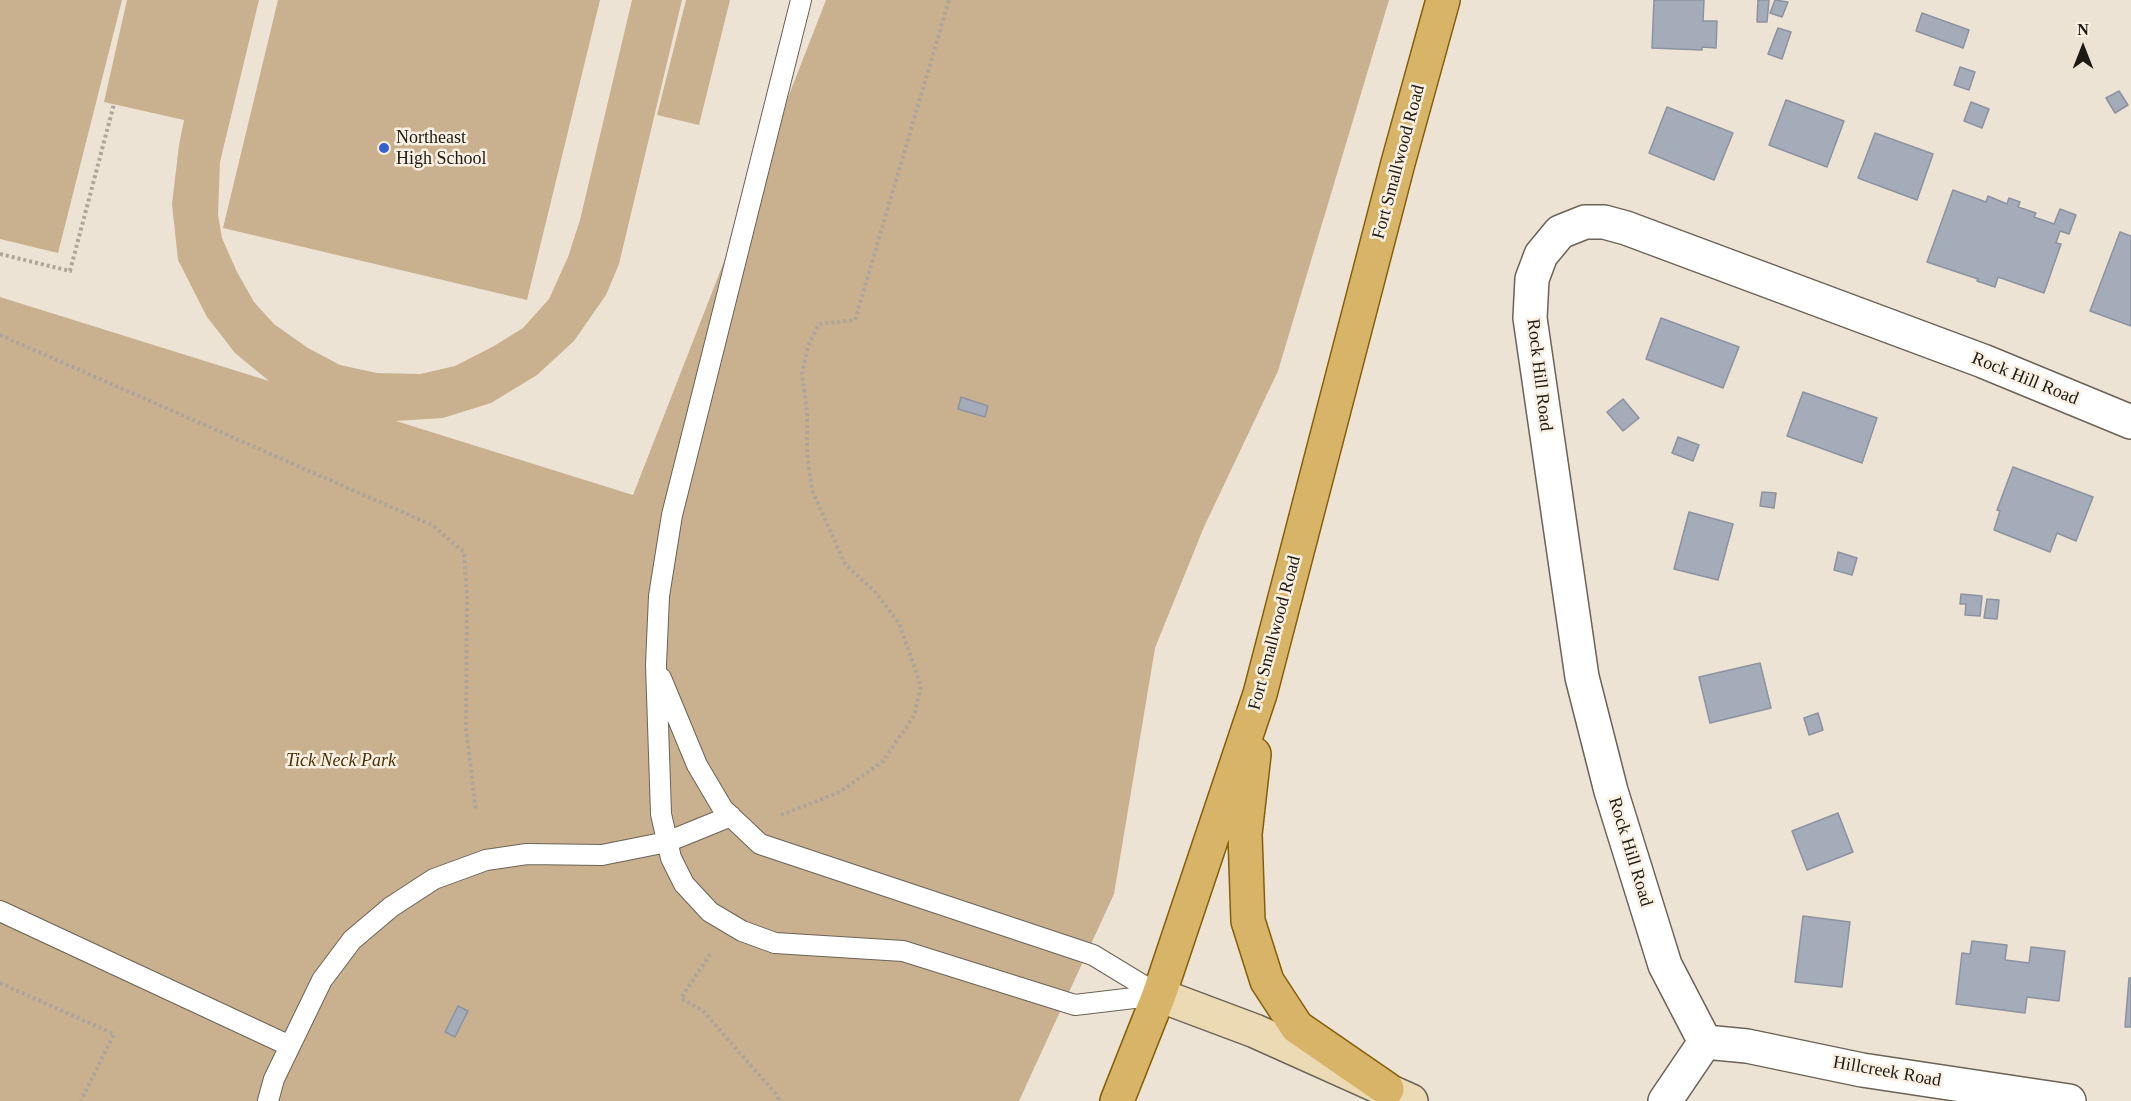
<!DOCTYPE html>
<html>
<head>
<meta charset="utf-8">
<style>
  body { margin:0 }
  #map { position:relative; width:2131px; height:1101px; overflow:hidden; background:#ede3d5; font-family:"Times New Roman",serif }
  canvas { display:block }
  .north { position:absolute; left:2053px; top:18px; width:60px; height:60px; -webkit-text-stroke:4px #faf0e2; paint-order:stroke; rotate:0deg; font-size:16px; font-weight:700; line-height:24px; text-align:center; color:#1d1a15 }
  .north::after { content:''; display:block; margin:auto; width:21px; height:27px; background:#1d1a15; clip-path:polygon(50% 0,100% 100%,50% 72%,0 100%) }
</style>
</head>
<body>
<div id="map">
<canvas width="2131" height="1101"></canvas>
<div class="north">N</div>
</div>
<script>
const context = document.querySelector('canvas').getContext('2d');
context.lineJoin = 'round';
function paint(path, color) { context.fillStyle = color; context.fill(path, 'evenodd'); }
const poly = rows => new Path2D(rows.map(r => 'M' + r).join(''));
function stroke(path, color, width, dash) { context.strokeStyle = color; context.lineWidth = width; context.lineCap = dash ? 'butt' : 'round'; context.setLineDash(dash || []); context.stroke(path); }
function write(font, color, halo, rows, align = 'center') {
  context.font = font + ' "Times New Roman",serif'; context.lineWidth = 5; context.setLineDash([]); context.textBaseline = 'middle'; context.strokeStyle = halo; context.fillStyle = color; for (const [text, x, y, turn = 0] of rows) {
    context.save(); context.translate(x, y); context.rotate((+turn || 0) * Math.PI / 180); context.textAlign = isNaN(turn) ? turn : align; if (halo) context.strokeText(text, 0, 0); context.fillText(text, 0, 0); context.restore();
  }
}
const green = poly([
  [0,0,122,0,58,253,0,239],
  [127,0,259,0,220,162,218,215,222,238,237,272,254,302,274,324,308,348,340,365,377,373,420,374,455,366,494,346,523,328,549,299,568,257,580,220,632,0,682,0,619,264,606,295,574,341,537,375,491,403,443,418,396,421,633,495,826,0,1389,0,1278,371,1204,527,1155,648,1114,894,1019,1101,0,1101,0,297,269,381,235,353,207,317,178,260,172,204,179,145,184,120,104,102],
  [278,0,600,0,527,300,223,228],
  [686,0,730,0,699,125,657,115]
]);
const building = poly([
  [1654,0,1704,0,1703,21,1717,21,1716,48,1702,47,1702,50,1652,48,1654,0],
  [1758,0,1769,0,1767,22,1757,22,1758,0],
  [1775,0,1788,2,1782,17,1770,13,1775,0],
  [1922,13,1969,30,1963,48,1916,31,1922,13],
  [1778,28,1791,32,1782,59,1768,54,1778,28],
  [1960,67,1975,72,1969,90,1954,85,1960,67],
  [2119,91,2128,105,2115,113,2106,98,2119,91],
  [1786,100,1844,121,1827,167,1769,145,1786,100],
  [1971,102,1989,109,1982,128,1964,121,1971,102],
  [1667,107,1733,133,1714,180,1649,153,1667,107],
  [1875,133,1933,154,1917,200,1858,178,1875,133],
  [1953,190,1986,202,1988,196,2007,204,2009,198,2020,202,2018,207,2036,213,2034,217,2054,224,2060,209,2076,215,2069,234,2060,231,2056,243,2061,244,2044,293,1998,277,1995,287,1977,281,1978,279,1927,262,1953,190],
  [2120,232,2131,236,2131,326,2090,311,2120,232],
  [1661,318,1739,347,1723,388,1646,359,1661,318],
  [1803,392,1877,418,1862,463,1787,436,1803,392],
  [961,397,988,406,985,417,958,409,961,397],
  [1623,399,1639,418,1623,431,1607,412,1623,399],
  [1678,437,1699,445,1693,461,1672,453,1678,437],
  [2013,467,2093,497,2076,541,2057,533,2050,552,1994,530,2000,511,1997,510,2013,467],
  [1762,492,1776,493,1774,508,1760,506,1762,492],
  [1689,512,1733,524,1718,580,1674,569,1689,512],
  [1838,552,1857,558,1852,575,1834,570,1838,552],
  [1961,594,1982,596,1980,616,1965,615,1966,604,1960,604,1961,594],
  [1987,599,1999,600,1997,619,1984,618,1987,599],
  [1760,663,1771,708,1710,723,1699,677,1760,663],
  [1818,713,1823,730,1809,735,1804,718,1818,713],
  [1838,813,1853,852,1807,870,1792,831,1838,813],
  [1803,916,1850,922,1842,987,1795,982,1803,916],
  [1972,941,2007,945,2005,960,2029,963,2031,947,2065,951,2059,1001,2027,997,2025,1013,1956,1004,1962,953,1970,954,1972,941],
  [2129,978,2131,978,2131,1027,2125,1027,2129,978],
  [458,1006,468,1011,455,1037,445,1032,458,1006]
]);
const path = poly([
  [0,254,70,271,114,104],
  [0,335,432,525,464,552,467,597,466,727,476,811],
  [781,815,840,792,883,761,914,716,921,686,899,623,875,592,845,564,812,490,807,453,807,411,802,374,808,346,819,324,855,320,949,0],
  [710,954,681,998,704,1012,775,1093,780,1101],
  [0,983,114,1034,81,1101]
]);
const lane = poly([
  [801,0,672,515,659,596,656,665,661,814,671,858,684,884,710,912,742,931,775,943,903,951,1075,1005,1159,995],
  [661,678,697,765,723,809,760,844,1093,955,1159,995],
  [0,911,290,1046],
  [268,1101,274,1079,322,980,352,940,391,907,434,879,486,860,527,854,602,855,667,842,731,816]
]);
const street = poly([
  [1705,1042,1747,1046,1862,1070,2069,1101],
  [1665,1101,1705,1042,1665,965,1611,791,1582,677,1530,318,1532,279,1541,255,1560,232,1585,222,1604,222,1626,228,1983,361,2131,422]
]);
const secondary = poly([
  [1159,995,1255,1031,1411,1101]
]);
const primary = poly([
  [1254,754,1245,834,1248,921,1267,981,1297,1027,1387,1089],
  [1117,1101,1159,995,1260,694,1398,163,1443,0]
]);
const markers = [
  [384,148,6,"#365fcf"]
];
const poiNames = [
  ["Northeast",396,138],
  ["High School",396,159]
];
const streetNames = [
  ["Fort Smallwood Road",1399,162,-75],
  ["Rock Hill Road",1539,375,83],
  ["Rock Hill Road",2025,379,22],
  ["Fort Smallwood Road",1275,633,-75],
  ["Rock Hill Road",1630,852,73],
  ["Hillcreek Road",1887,1072,10]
];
const parkNames = [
  ["Tick Neck Park",341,761]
];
paint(green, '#c9b18f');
paint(building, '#a4abb9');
stroke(building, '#8c92a0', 1.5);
stroke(lane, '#6b6356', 22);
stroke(street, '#6b6356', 36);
stroke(secondary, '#6b6356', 36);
stroke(primary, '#865e0a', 36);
stroke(path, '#ada599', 4, [3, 3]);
stroke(lane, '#fff', 20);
stroke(street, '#fff', 33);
stroke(secondary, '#ecdab4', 33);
stroke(primary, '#d8b468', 33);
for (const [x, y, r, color] of markers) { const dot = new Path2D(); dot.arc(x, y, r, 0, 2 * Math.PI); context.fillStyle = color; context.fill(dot); stroke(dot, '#faf0e2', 2); }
write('18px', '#1d1a15', '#faf0e2', poiNames, 'left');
write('18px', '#1d1a15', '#faf0e2', streetNames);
write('italic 18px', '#4b3206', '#faf0e2', parkNames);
</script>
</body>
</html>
